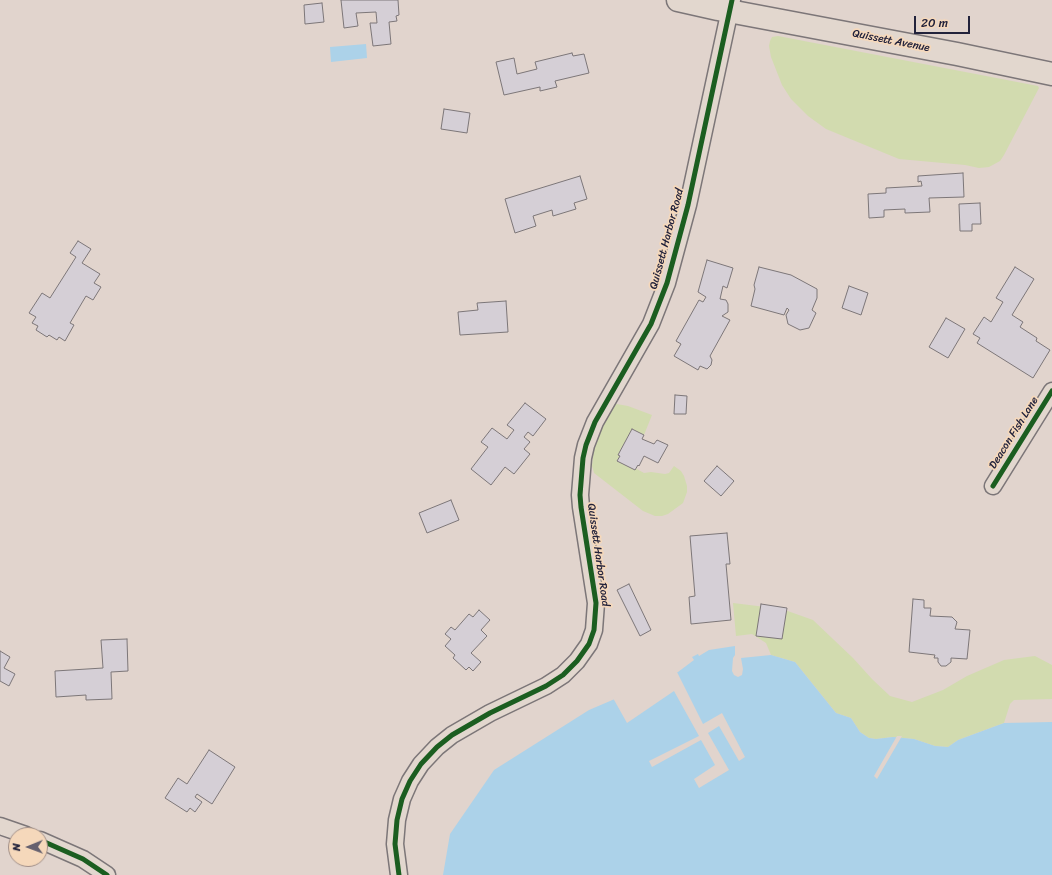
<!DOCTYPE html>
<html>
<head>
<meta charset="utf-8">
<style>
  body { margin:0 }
  #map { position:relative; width:1052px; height:875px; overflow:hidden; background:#e1d4cd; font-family:Sriracha,sans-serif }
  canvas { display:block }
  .north { position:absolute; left:8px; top:827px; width:40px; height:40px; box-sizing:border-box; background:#f5d8bb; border:1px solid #a18f88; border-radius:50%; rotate:269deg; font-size:11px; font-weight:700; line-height:16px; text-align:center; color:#22223b }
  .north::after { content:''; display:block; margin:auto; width:14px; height:18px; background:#65606e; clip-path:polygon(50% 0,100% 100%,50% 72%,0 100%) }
  .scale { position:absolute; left:914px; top:16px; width:56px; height:18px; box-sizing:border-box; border:2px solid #22223b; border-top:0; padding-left:5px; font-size:12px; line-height:14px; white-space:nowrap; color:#22223b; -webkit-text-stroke:3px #f5d8bb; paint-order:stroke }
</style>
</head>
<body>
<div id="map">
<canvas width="1052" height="875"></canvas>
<div class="north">N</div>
<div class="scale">20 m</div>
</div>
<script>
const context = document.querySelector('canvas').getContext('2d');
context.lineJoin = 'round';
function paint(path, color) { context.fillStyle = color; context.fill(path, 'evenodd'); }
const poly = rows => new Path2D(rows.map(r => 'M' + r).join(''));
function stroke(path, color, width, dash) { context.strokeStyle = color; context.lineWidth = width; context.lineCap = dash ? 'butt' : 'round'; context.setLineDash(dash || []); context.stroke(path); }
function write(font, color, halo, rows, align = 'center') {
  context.font = font + ' Sriracha,sans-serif'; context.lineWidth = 3.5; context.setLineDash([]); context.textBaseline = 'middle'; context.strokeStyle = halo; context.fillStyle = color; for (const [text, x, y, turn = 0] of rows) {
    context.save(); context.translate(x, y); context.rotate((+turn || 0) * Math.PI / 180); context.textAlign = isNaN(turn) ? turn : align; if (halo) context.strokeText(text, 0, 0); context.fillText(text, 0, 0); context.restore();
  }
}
const green = poly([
  [778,36,1038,86,1039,88,1004,155,1000,161,989,167,979,168,965,165,899,159,826,129,808,116,791,99,782,85,771,57,769,46,770,41,772,37],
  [611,403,628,406,652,415,644,435,632,429,618,455,620,456,617,461,634,470,635,468,644,473,651,472,665,474,669,473,674,466,681,471,684,476,687,486,687,492,683,503,668,514,662,516,655,516,643,511,594,473,592,466,594,449],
  [733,603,782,609,813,620,853,658,872,679,890,696,912,702,943,690,967,676,1004,660,1035,656,1052,665,1052,699,1014,700,1010,704,1004,723,958,740,948,747,935,746,914,739,893,737,876,739,869,738,860,732,851,718,836,713,795,662,771,655,766,643,752,634,736,636]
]);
const water = poly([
  [366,44,367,58,331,62,330,47],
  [735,646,735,655,733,658,732,671,734,675,738,677,742,675,743,669,741,658,771,655,795,662,836,713,851,718,860,732,869,738,876,739,893,737,914,739,935,746,948,747,958,740,1004,723,1052,722,1052,875,443,875,450,834,494,770,589,710,678,672,694,660,692,657,698,654,699,656,709,650]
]);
const pier = poly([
  [676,670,703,724,722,713,745,757,739,761,719,726,708,733,729,770,699,788,694,779,715,765,701,740,652,767,649,761,699,736,674,691,627,723,613,698],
  [897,736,902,736,877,779,874,776]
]);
const building = poly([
  [341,0,398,0,399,15,396,16,397,21,389,22,391,44,373,46,370,23,377,23,376,12,356,13,358,26,344,28,341,0],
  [322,3,324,22,305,24,304,5,322,3],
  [572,53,573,56,584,54,589,73,555,81,557,87,540,91,540,87,504,95,496,62,514,58,517,74,537,69,535,62,572,53],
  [444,109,470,113,467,133,441,129,444,109],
  [963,173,964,197,929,198,930,212,905,213,905,209,884,210,884,217,869,218,868,194,886,193,886,188,922,186,921,181,918,182,918,176,963,173],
  [580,176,587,199,574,203,576,209,553,216,552,210,533,216,536,226,515,233,505,199,580,176],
  [980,203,981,224,972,224,972,231,960,231,959,204,980,203],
  [78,241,91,249,82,263,100,274,94,283,101,287,93,300,86,296,70,323,74,325,65,341,59,337,57,340,49,335,47,337,36,330,38,326,32,323,36,317,29,313,42,293,50,298,76,257,70,253,78,241],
  [707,260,733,268,727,288,723,286,720,299,726,300,728,304,728,312,722,316,730,320,710,356,712,360,711,365,707,369,700,366,698,370,674,356,681,344,676,341,699,300,703,302,706,297,698,292,707,260],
  [759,267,791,275,817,289,817,298,812,310,816,313,809,328,800,330,788,324,786,315,789,310,787,308,784,315,751,306,755,289,754,285,759,267],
  [1015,267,1034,279,1012,315,1023,322,1020,327,1037,338,1036,341,1050,350,1033,378,977,343,980,338,973,334,984,317,991,322,1003,302,996,298,1015,267],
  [849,286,868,293,861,315,842,308,849,286],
  [506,301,508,332,460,335,458,312,478,310,477,303,506,301],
  [946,318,965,329,948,358,929,347,946,318],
  [675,395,687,396,686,414,674,414,675,395],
  [525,403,546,419,533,436,528,432,524,437,530,442,524,449,530,454,514,474,505,467,491,485,471,469,488,447,481,442,492,428,507,439,514,430,507,425,525,403],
  [632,429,644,435,642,439,654,444,657,440,668,445,658,463,644,456,639,466,638,465,635,470,617,461,620,456,618,455,632,429],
  [717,466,734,481,721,496,704,481,717,466],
  [451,500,459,520,427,533,419,513,451,500],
  [727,533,730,564,726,564,731,620,691,624,689,597,695,596,690,536,727,533],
  [629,584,651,630,640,636,617,590,629,584],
  [913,599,924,600,924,608,931,608,930,616,952,617,957,622,955,629,970,630,967,659,951,658,951,662,946,666,941,666,938,662,938,658,934,658,935,655,909,652,913,599],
  [761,604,787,608,782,639,756,636,761,604],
  [479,610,490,620,481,630,487,636,471,653,481,662,473,671,469,667,466,670,453,658,455,655,445,646,451,639,445,634,451,627,455,630,469,614,473,617,479,610],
  [127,639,128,671,111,672,112,699,86,700,86,695,56,697,55,671,103,668,101,640,127,639],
  [0,651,10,657,4,668,15,674,9,686,0,681,0,651],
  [209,750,235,767,212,804,197,794,195,797,202,802,195,812,190,808,187,812,165,798,178,778,187,784,209,750]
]);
const minor = poly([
  [993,486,1052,391],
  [0,826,26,835],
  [40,840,83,859,107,875],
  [399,875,395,844,397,820,402,799,410,781,421,764,437,747,452,735,490,713,546,686,563,675,577,661,589,644,594,630,596,603,581,507,580,495,583,458,586,445,595,422,651,324,667,283,688,205,732,0]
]);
const secondary = poly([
  [678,0,718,9,957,54,1052,74]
]);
const cycleway = poly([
  [993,486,1052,391],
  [40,840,83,859,107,875],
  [399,875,395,844,397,820,402,799,410,781,421,764,437,747,452,735,490,713,546,686,563,675,577,661,589,644,594,630,596,603,581,507,580,495,583,458,586,445,595,422,651,324,667,283,688,205,732,0]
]);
const streetNames = [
  ["Quissett Avenue",891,41,11],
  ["Quissett Harbor Road",667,239,-75],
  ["Deacon Fish Lane",1014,433,-58],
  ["Quissett Harbor Road",598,555,82]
];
paint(green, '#d2dbaf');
paint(water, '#acd2e9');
paint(pier, '#e1d4cd');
paint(building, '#d5cfd6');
stroke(building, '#7c7678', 1);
stroke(minor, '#7c7678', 19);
stroke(secondary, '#7c7678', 25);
stroke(minor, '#e2d7ce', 16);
stroke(secondary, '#e2d7ce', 22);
stroke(cycleway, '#1b5e20', 5);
write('11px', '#22223b', '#f5d8bb', streetNames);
</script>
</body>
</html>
